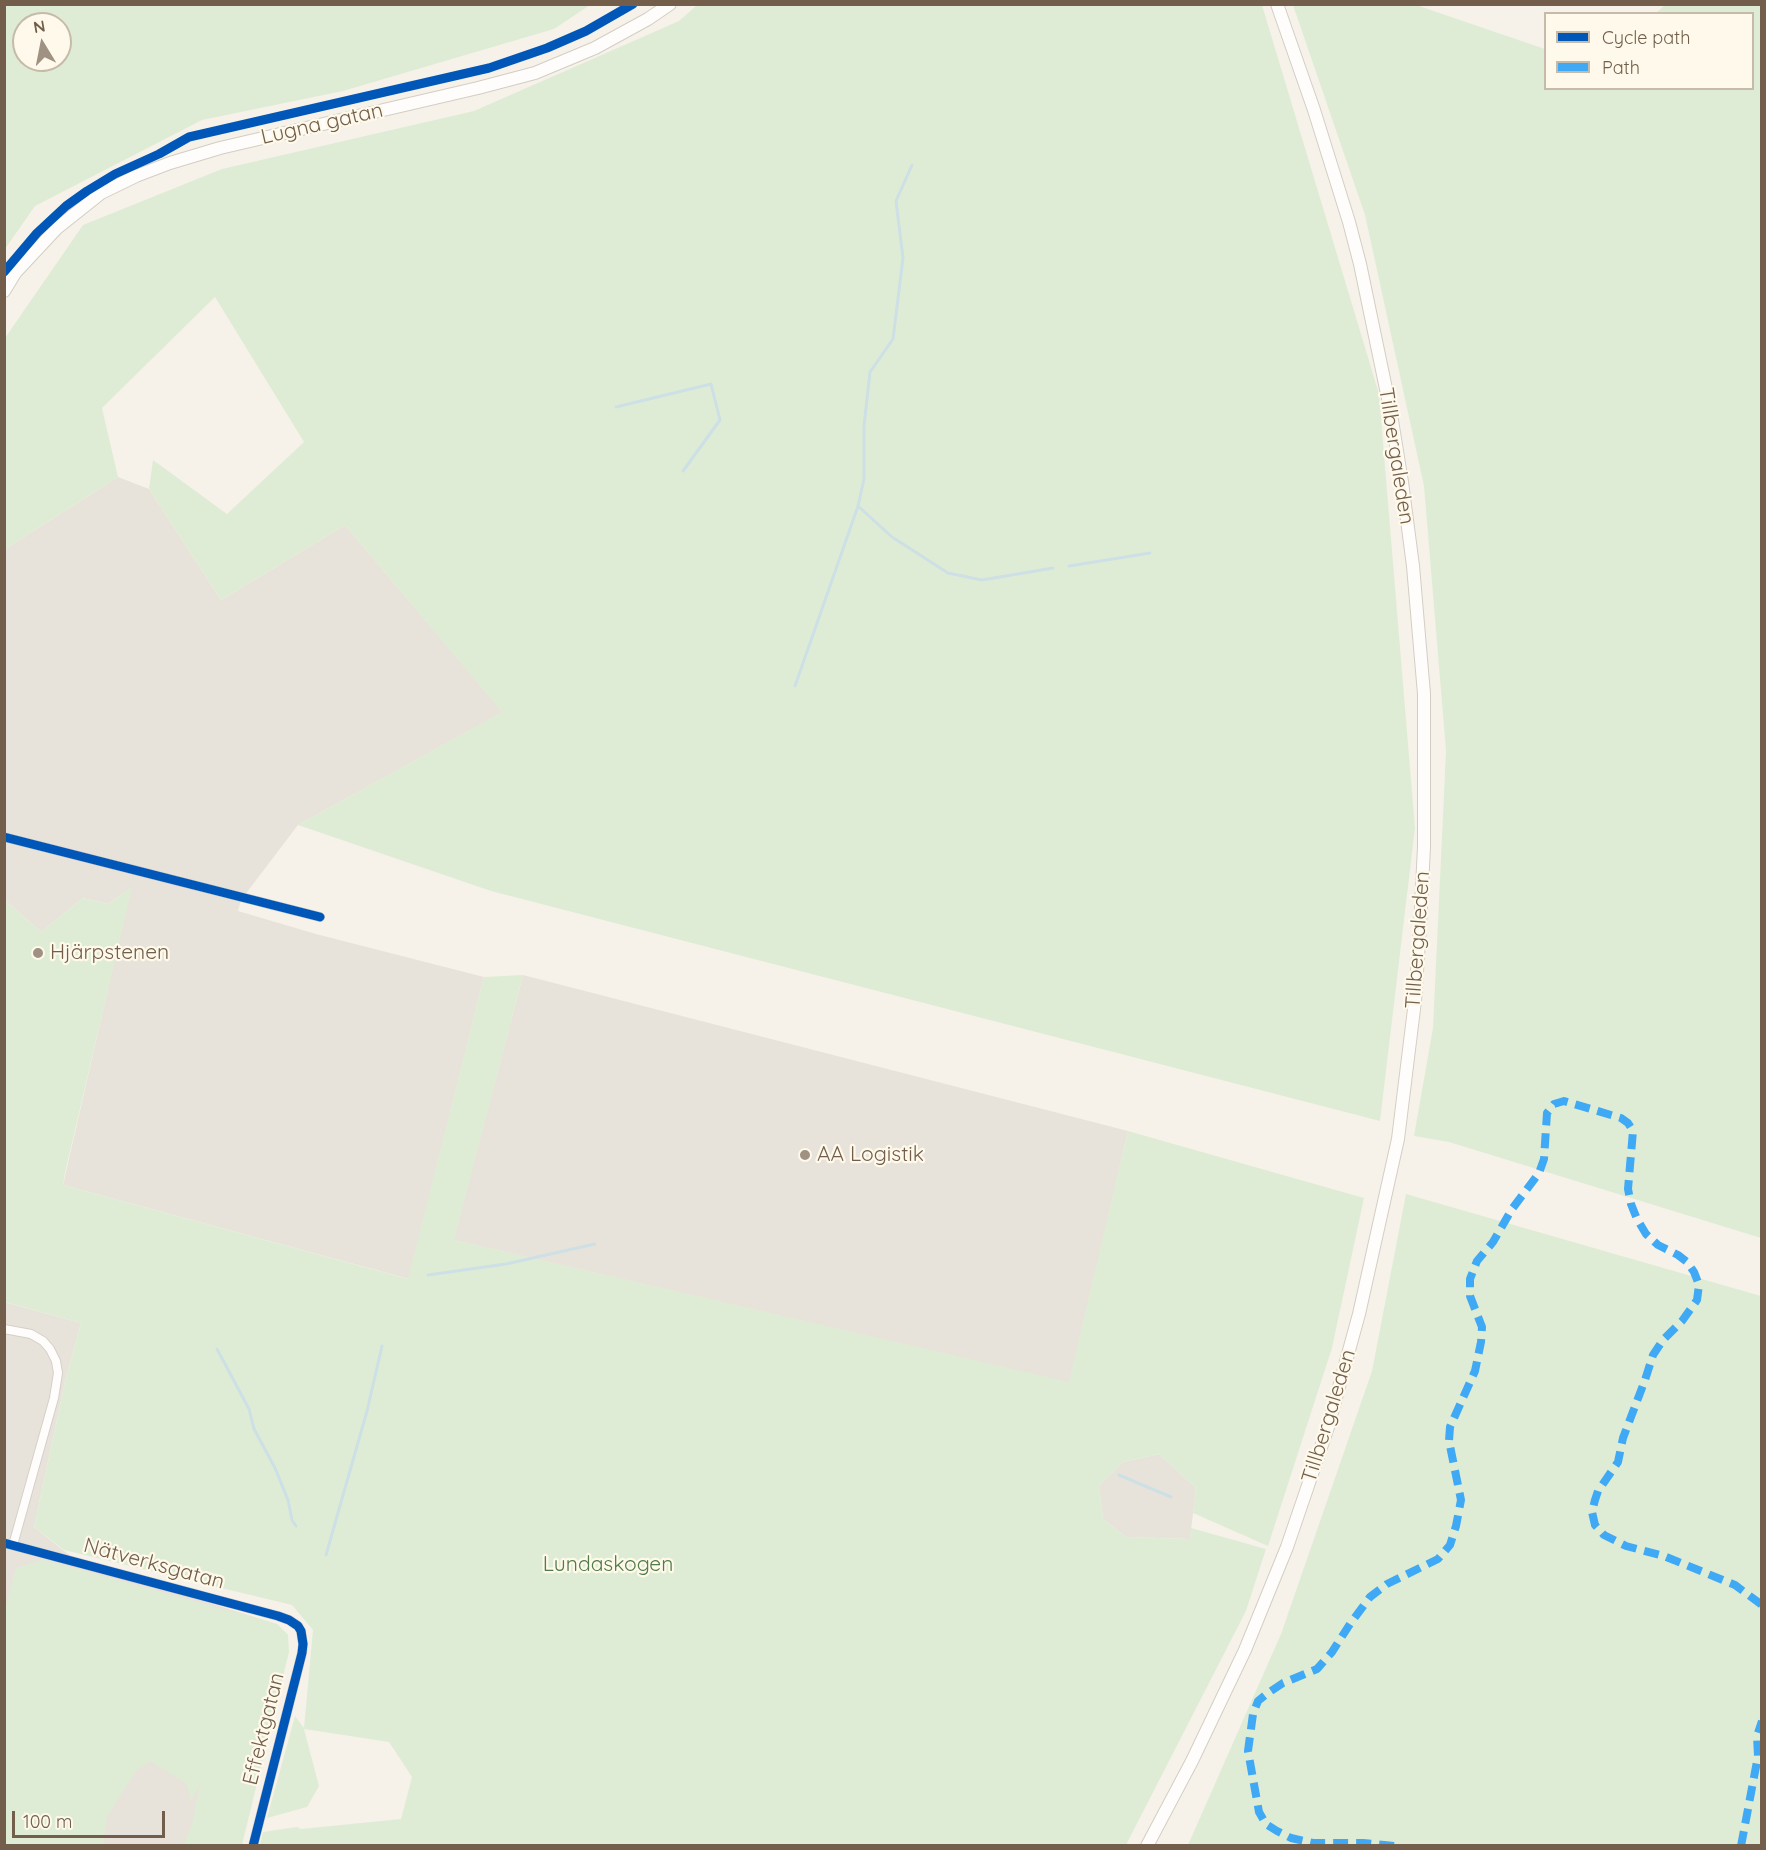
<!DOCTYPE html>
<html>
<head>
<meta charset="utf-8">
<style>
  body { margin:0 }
  #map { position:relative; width:1766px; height:1850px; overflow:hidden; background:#f6f2e9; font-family:Quicksand,sans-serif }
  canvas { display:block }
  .frame { position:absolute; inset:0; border:6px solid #725e4b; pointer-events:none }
  .legend { position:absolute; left:1544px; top:12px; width:210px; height:78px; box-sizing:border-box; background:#fef9ea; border:2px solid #c6bbaa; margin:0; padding:8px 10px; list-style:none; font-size:18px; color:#725e4b }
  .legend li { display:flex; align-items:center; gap:12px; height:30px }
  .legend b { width:30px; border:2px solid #c6bbaa }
  .north { position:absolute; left:12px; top:12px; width:60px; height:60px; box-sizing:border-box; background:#fef9ea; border:2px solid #c6bbaa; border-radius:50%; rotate:350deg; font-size:16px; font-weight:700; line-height:24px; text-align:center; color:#725e4b }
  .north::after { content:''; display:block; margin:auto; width:21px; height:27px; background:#a09282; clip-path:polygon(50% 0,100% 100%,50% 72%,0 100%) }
  .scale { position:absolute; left:12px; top:1811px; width:153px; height:27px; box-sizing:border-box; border:3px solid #725e4b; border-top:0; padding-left:8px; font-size:18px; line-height:21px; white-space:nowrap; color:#725e4b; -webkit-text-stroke:4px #fef9ea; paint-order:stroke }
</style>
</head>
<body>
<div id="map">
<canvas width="1766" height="1850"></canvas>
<div class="frame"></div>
<ul class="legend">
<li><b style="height:8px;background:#0057b8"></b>Cycle path</li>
<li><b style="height:8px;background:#3fa9f5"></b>Path</li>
</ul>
<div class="north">N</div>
<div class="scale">100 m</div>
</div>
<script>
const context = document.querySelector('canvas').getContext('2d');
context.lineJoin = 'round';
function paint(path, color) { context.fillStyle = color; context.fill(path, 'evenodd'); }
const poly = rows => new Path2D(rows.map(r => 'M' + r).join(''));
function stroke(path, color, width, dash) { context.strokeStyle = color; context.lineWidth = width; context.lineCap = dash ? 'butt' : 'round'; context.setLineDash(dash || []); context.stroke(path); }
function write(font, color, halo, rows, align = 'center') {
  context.font = font + ' Quicksand,sans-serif'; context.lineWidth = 4.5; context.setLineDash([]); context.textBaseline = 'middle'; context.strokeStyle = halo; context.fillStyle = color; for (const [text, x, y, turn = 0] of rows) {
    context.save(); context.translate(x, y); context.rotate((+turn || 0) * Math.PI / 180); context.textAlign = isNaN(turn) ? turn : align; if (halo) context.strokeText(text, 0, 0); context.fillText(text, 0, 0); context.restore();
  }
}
const industrial = poly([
  [118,477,149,489,221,600,345,525,503,712,298,825,241,900,238,911,316,934,484,977,409,1279,63,1185,131,888,108,904,83,898,41,932,5,900,5,549],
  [523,975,1128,1131,1070,1383,453,1240],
  [4,1302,81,1323,66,1377,34,1527,78,1562,277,1624,288,1635,240,1845,5,1845],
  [1159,1454,1196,1488,1190,1539,1126,1537,1103,1519,1099,1486,1123,1462]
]);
const green = poly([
  [5,4,590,4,590,5,554,29,343,91,202,120,35,206,5,249],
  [24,24,60,24,60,60,24,60],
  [697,5,1262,5,1379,394,1415,828,1380,1121,491,891,298,825,502,712,345,525,221,600,149,489,153,460,227,514,304,442,215,297,102,408,118,477,5,549,5,338,83,225,222,169,474,111,679,21],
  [1293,5,1416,5,1545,49,1546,88,1752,88,1752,14,1656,13,1665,5,1761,5,1761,1238,1449,1142,1414,1136,1433,1028,1446,751,1424,486,1365,215],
  [132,887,65,1173,63,1185,408,1279,484,977,523,975,454,1240,1069,1382,1128,1131,1364,1198,1332,1348,1268,1546,1193,1513,1196,1488,1159,1454,1123,1462,1099,1486,1103,1519,1126,1537,1190,1539,1191,1528,1266,1549,1246,1611,1126,1845,260,1845,263,1832,297,1827,301,1829,401,1819,412,1777,389,1742,304,1729,319,1786,307,1807,267,1818,295,1716,304,1728,313,1630,292,1605,64,1550,34,1527,66,1377,81,1323,5,1302,5,900,41,932,83,898,108,904],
  [1406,1194,1761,1296,1761,1845,1188,1845,1281,1634,1372,1371],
  [44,1560,277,1624,288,1635,289,1652,242,1845,184,1845,193,1821,200,1783,191,1801,187,1784,150,1761,136,1771,107,1816,103,1845,5,1845,5,1610,16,1568]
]);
const stream = poly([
  [616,407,711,384,720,420,683,471],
  [858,506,864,479,864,426,870,372,893,339,903,258,896,201,912,165],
  [1069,566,1150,553],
  [795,686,858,506,892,537,948,573,982,580,1053,568],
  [428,1275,506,1264,595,1244],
  [217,1349,249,1409,254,1429,275,1468,288,1500,292,1520,296,1526],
  [1119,1475,1171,1497],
  [326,1555,367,1411,382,1346]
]);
const street = poly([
  [4,837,320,917],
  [4,1329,31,1334,43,1341,50,1349,56,1361,58,1373,54,1398,13,1545],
  [4,1543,278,1616,289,1620,298,1626,301,1631,303,1644,302,1653,253,1846]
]);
const secondary = poly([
  [4,291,15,273,57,228,101,193,136,176,170,163,220,148,478,88,535,73,595,48,648,19,670,4],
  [1147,1846,1192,1761,1245,1650,1287,1547,1328,1427,1359,1314,1398,1139,1415,1001,1420,927,1424,847,1424,694,1413,566,1402,482,1390,408,1360,264,1349,222,1314,110,1277,4]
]);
const quiet = poly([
  [1394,1846,1363,1843,1313,1843,1291,1838,1277,1831,1266,1824,1259,1812,1248,1751,1253,1714,1258,1701,1268,1693,1283,1683,1317,1669,1332,1652,1350,1624,1370,1597,1387,1584,1438,1559,1450,1545,1456,1526,1461,1500,1449,1441,1450,1427,1475,1371,1481,1342,1482,1327,1470,1296,1470,1279,1477,1261,1493,1242,1512,1209,1539,1173,1544,1159,1547,1113,1554,1104,1564,1101,1621,1118,1628,1123,1633,1131,1628,1189,1631,1204,1637,1219,1646,1234,1658,1245,1678,1255,1687,1262,1694,1272,1699,1285,1697,1300,1682,1321,1663,1340,1653,1355,1645,1380,1623,1438,1618,1462,1598,1491,1595,1500,1592,1512,1595,1525,1604,1535,1626,1546,1664,1556,1735,1585,1762,1605],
  [1741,1846,1758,1756,1757,1736,1762,1721]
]);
const cycleway = poly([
  [4,272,37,233,66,206,87,191,115,174,159,154,189,137,489,68,547,48,586,31,633,4],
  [4,837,320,917],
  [4,1543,278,1616,289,1620,298,1626,301,1631,303,1644,302,1653,253,1846]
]);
const markers = [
  [38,953,6,"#a09282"],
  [805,1155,6,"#a09282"]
];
const streetNames = [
  ["Lugna gatan",322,124,-13],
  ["Tillbergaleden",1396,456,81],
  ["Tillbergaleden",1418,940,-86],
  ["Tillbergaleden",1329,1416,-73],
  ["Nätverksgatan",154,1564,15],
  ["Effektgatan",264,1729,-76]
];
const poiNames = [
  ["Hjärpstenen",50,953],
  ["AA Logistik",817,1155]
];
const parkNames = [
  ["Lundaskogen",608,1565]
];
paint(industrial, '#e8e3da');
paint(green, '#dfecd5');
stroke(stream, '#cce0e5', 3);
stroke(street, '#d5cfc8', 10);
stroke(secondary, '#d3cec4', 14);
stroke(street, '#fefdfc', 8);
stroke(secondary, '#fefdfc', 12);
stroke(quiet, '#3fa9f5', 8, [15, 8]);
stroke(cycleway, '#0057b8', 9);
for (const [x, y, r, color] of markers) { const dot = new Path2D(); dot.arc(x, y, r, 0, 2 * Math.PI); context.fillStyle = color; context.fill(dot); stroke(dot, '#fef9ea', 2); }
write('21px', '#725e4b', '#fef9ea', streetNames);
write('21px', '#725e4b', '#fef9ea', poiNames, 'left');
write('21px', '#507c47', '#fef9ea', parkNames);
</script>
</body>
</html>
